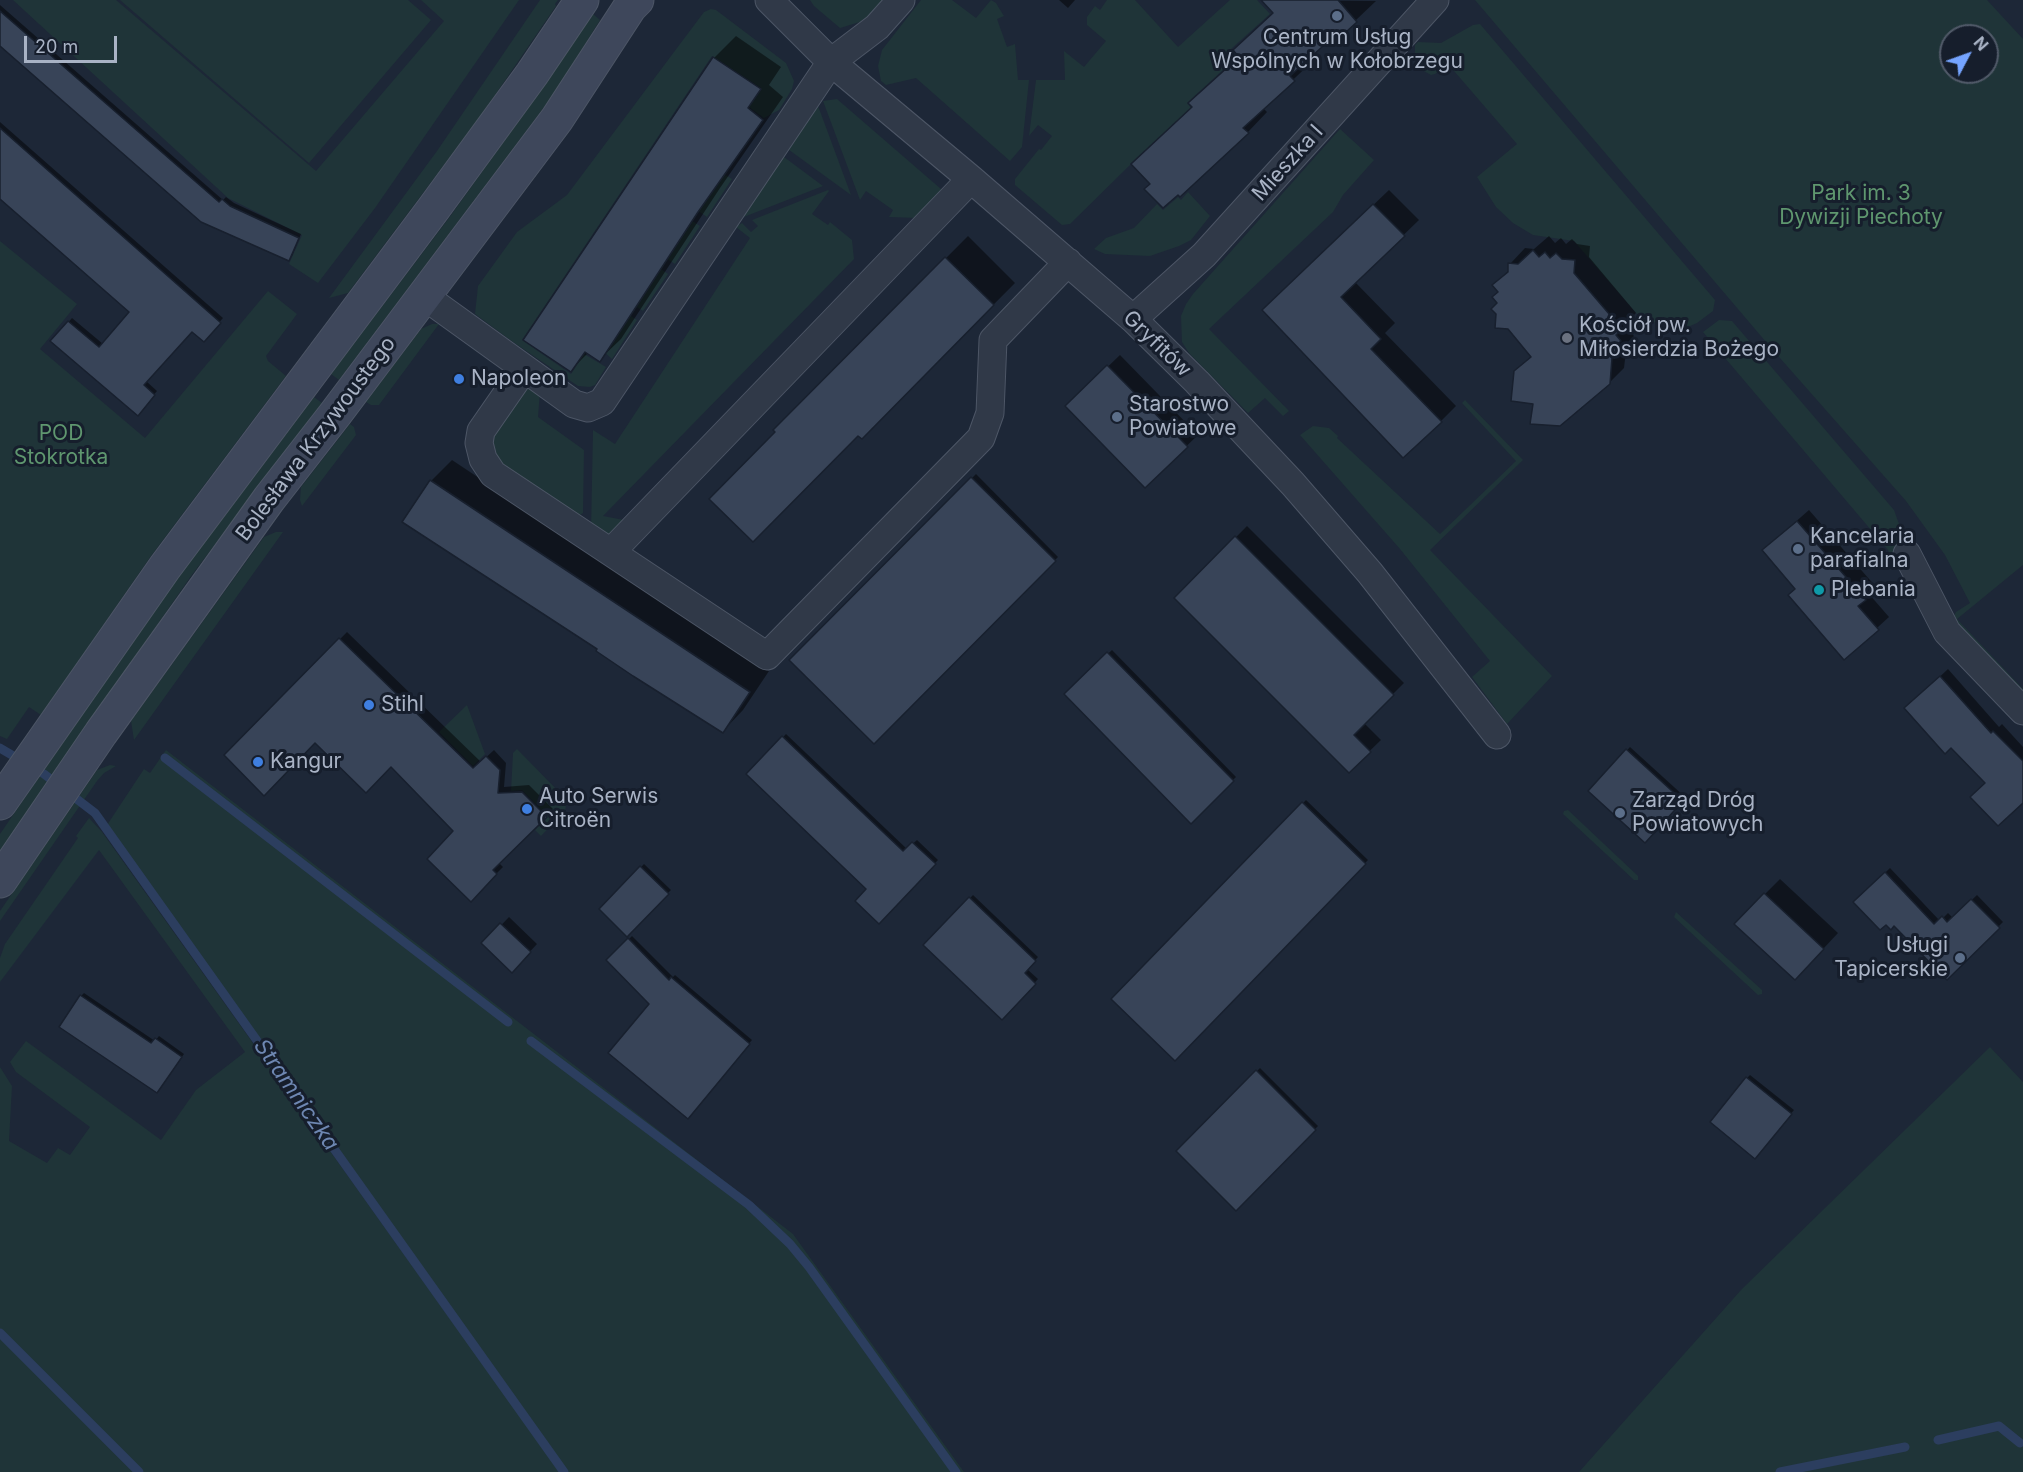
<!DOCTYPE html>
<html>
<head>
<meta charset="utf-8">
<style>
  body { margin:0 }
  #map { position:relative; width:2023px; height:1472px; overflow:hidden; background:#1d2737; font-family:Inter,sans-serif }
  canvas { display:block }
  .north { position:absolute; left:1939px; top:24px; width:60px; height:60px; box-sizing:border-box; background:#161e2c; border:2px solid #515a69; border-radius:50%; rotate:49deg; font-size:16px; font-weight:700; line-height:24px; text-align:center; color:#a9b3c5 }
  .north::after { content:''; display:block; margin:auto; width:21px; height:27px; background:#75a4ff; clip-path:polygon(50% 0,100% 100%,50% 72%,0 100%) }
  .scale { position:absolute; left:24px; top:36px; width:93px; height:27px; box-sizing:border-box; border:3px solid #a9b3c5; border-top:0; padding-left:8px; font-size:18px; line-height:21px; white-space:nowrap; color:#a9b3c5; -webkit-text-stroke:4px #161e2c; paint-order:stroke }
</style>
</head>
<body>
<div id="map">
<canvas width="2023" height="1472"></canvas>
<div class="north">N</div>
<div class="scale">20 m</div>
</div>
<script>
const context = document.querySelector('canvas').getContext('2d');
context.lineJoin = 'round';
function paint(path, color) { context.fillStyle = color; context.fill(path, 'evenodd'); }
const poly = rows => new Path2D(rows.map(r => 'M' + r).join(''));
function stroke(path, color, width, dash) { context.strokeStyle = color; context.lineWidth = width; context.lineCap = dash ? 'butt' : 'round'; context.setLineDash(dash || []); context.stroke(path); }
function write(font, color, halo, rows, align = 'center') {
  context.font = font + ' Inter,sans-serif'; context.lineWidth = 6; context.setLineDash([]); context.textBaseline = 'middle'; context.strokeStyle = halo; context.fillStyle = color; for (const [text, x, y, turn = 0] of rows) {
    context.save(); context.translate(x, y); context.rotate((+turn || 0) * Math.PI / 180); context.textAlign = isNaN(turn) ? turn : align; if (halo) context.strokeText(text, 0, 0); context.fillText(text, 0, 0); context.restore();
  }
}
const green = poly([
  [13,0,116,0,316,171,444,21,421,0,519,0,375,208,318,283,289,264,302,235,228,198],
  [120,0,408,0,431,20,309,163],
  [540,0,558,0,555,4,556,6,480,117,348,293,329,298,437,151],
  [810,0,885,0,866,20,840,28,814,6],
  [921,0,952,0,976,18,991,0,996,3,999,8,1004,16,997,19,1007,47,1015,44,1018,80,1029,80,1022,147,1010,161,916,78,886,85,881,81,878,66,882,50],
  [1107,0,1135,0,1178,47,1230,0,1257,0,1270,14,1231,49,1237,57,1187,103,1191,108,1130,164,1130,165,1070,224,1062,225,1015,185,1015,179,1039,149,1041,150,1052,136,1038,125,1029,136,1036,80,1065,80,1064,51,1084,67,1106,41,1087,25,1087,17,1095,6,1100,10],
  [1475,0,1987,0,2023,39,2023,565,1957,619,2023,689,2023,697,1957,628,1954,616,1956,612,1970,603,1945,555,1906,501,1772,349],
  [1951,36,1987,36,1987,72,1951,72],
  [711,9,716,10,786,63,794,81,792,89,779,110,764,118,749,107,761,88,712,56,522,340,571,374,584,354,606,367,595,385,590,387,578,386,513,342,475,314,478,286,517,232,567,195,704,12],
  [593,14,600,20,554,94,339,380,331,374,449,218,545,84],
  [1480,24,1715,300,1713,311,1697,323,1690,326,1643,321,1574,241,1533,235,1513,223,1496,207,1477,177,1517,144,1448,64,1435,74,1431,75,1422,70,1415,55,1415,45,1418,42,1441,43,1473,25],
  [837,99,941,189,940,194,918,218,889,217,893,210,866,191,860,200,823,101],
  [817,103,851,195,785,147],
  [1340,129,1374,160,1343,195,1333,212,1209,329,1289,411,1283,416,1265,398,1248,413,1189,353,1182,342,1181,316,1186,304,1193,294],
  [780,154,823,186,736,220],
  [713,167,732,179,707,217,688,204],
  [828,190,829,191,812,214,828,225,830,222,852,240,854,259,603,516,629,521,608,536,591,530,593,430,615,444,750,238,736,227,737,226,742,223,751,232,758,226,752,220],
  [1188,192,1210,216,1191,240,1179,246,1150,256,1105,254,1094,249,1106,238,1134,228,1157,204,1163,210,1178,197,1181,200],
  [682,214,700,226,675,264,656,252],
  [0,241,77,304,40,349,145,438,268,291,297,314,266,356,268,361,286,376,151,556,41,715,29,707,7,739,0,736],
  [650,261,668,274,643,311,625,299],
  [619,308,637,320,612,359,593,342],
  [1719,320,1732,321,1894,510,1899,524,1896,550,1900,566,1896,568,1888,550,1703,332],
  [432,324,439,324,379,405,371,405,366,402,421,329],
  [528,386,540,391,538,417,584,450,583,513,574,519,501,471,488,443],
  [314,397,322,403,191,576,0,852,0,834,48,764,179,576],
  [1465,400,1523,460,1430,550,1552,676,1507,724,1472,677,1490,661,1400,549,1300,435,1313,426,1329,428,1338,436,1337,438,1440,534,1516,461,1462,403],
  [350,424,354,427,356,435,302,506,300,500,301,487],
  [276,532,283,532,134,740,131,721,264,537],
  [467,705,485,754,473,766,439,732],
  [517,749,562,795,566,806,565,811,541,836,535,830,548,817,522,790,511,791,513,753],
  [166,750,793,1234,964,1472,0,1472,0,1067,12,1086,9,1141,47,1163,58,1148,70,1155,90,1127,16,1072,10,1062,26,1041,161,1140,196,1090,245,1052,99,850,0,982,0,958,5,944,78,838,76,836,89,818,102,832,453,1323,459,1319,107,825,144,769,150,773],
  [110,765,116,766,104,773,97,781,0,921,0,911,97,770],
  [1568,810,1638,876,1638,880,1634,880,1563,814,1564,811],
  [1676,912,1762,990,1762,994,1758,995,1674,917],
  [1990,1047,2023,1082,2023,1472,1579,1472,1742,1289]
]);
const shadow = poly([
  [1059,0,1075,0,1068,8],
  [1263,0,1376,1,1336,39,1333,35,1310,56,1314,60,1263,108,1267,112,1248,132,1152,183,1193,107,1240,56,1274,13],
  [0,5,223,200,226,197,234,203,301,234,292,256,288,259,0,45],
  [736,36,781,67,769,85,783,97,720,188,621,339,599,360,588,353,571,370,714,58],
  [0,122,223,318,204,340,192,330,146,381,157,391,141,410,52,341,72,318,103,344,132,311,0,196],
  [1389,190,1419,220,1355,282,1395,323,1385,333,1456,406,1441,421,1279,295],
  [968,236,1015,283,862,437,858,434,777,432,775,430],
  [1549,236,1555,243,1561,238,1566,244,1572,239,1577,244,1590,246,1589,257,1636,313,1630,319,1635,325,1629,330,1634,336,1627,343,1624,368,1609,383,1535,402,1516,372,1532,355,1499,303,1500,291,1494,285,1509,270,1510,264,1525,248,1534,249],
  [1120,355,1198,435,1145,486,1067,406],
  [452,460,769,671,743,710,723,731,404,521,431,481],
  [976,474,1058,557,874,742,791,660],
  [1809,510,1876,587,1869,594,1889,617,1844,658,1797,588,1776,539],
  [1247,526,1404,683,1364,723,1381,740,1349,771,1176,598],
  [347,632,481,762,494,750,506,763,504,787,529,785,553,809,499,863,503,867,471,899,455,831,392,765,316,741,226,755],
  [1112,650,1236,777,1191,821,1066,694],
  [1948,669,1999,727,2002,724,2023,747,2023,801,1987,783,1914,701],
  [786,734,907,849,917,840,938,860,879,921,869,889,748,774],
  [1630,747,1685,797,1645,841,1590,791],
  [1306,800,1368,860,1175,1059,1113,999],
  [644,864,671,890,627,934,601,909],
  [1890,868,1940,921,1948,913,1953,918,1977,895,2003,922,1947,978,1894,924,1855,902],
  [1780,879,1838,933,1810,963,1765,894],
  [973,895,1038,957,1027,969,1038,979,1002,1018,926,945],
  [509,917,537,944,512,971,484,943],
  [632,936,673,977,675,975,752,1040,691,1113,651,1004,608,960],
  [84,993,155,1041,159,1036,184,1054,160,1088,81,996],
  [1260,1068,1318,1126,1236,1209,1178,1151],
  [1750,1075,1794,1110,1758,1153,1747,1078]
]);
const stream = poly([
  [0,748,44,774,95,813,564,1472],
  [165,758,508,1022],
  [531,1041,749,1205,790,1244,809,1267,956,1472],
  [0,1333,139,1472],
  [1938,1440,1999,1426,2020,1443],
  [1780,1472,1905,1447]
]);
const building = poly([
  [1261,0,1338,0,1357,22,1336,41,1333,37,1290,76,1295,81,1243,128,1249,133,1180,197,1178,195,1163,208,1144,189,1150,184,1131,164,1192,107,1188,103,1239,57,1233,50,1273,13,1261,0],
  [0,11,219,202,222,199,230,206,299,238,289,261,201,222,0,46,0,11],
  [713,57,761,89,748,108,763,120,698,212,600,362,585,352,571,372,523,340,713,57],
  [0,128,221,323,204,342,192,332,144,385,155,395,138,416,50,341,68,321,99,347,129,312,0,199,0,128],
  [1373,204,1405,236,1341,297,1381,339,1371,349,1442,422,1403,458,1262,310,1373,204],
  [1533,250,1539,257,1545,252,1550,258,1556,253,1562,259,1575,260,1574,273,1622,329,1616,335,1621,341,1615,346,1620,352,1612,358,1610,384,1560,426,1530,424,1533,404,1511,401,1514,371,1531,357,1508,329,1495,328,1496,314,1491,309,1497,303,1492,297,1498,292,1492,285,1508,272,1508,263,1518,264,1533,250],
  [945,257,994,305,862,439,858,436,753,542,709,499,775,432,773,430,945,257],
  [1107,365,1188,447,1145,488,1065,406,1107,365],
  [971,477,1056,561,874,744,789,660,971,477],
  [430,480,750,692,723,733,633,676,596,651,597,649,402,522,430,480],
  [1797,521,1866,600,1858,606,1879,630,1844,660,1788,595,1795,589,1762,550,1797,521],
  [1235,536,1394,695,1354,735,1371,752,1349,773,1174,598,1235,536],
  [339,638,473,768,486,756,500,770,498,793,522,792,547,817,493,870,497,874,471,902,427,859,453,831,391,767,366,793,315,743,264,796,224,755,339,638],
  [1107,652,1234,781,1191,824,1064,694,1107,652],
  [1940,676,1991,733,1993,731,2023,761,2023,803,1998,826,1970,797,1985,783,1951,748,1945,754,1904,708,1940,676],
  [782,736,903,851,912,842,936,864,879,924,855,901,866,889,746,774,782,736],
  [1626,749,1683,801,1645,843,1588,791,1626,749],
  [1302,802,1366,864,1175,1061,1111,999,1302,802],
  [640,866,669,894,627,937,599,909,640,866],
  [1885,872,1934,924,1942,916,1947,922,1971,899,2000,928,1947,980,1894,926,1891,930,1886,925,1880,930,1853,902,1885,872],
  [1764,893,1824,949,1795,980,1734,924,1764,893],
  [969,897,1036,961,1025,973,1036,984,1002,1020,923,945,969,897],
  [500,923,531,952,512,973,481,943,500,923],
  [628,938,669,980,671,977,750,1044,688,1119,608,1053,649,1004,606,960,628,938],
  [80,995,151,1043,155,1038,182,1057,157,1093,59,1027,80,995],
  [1256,1070,1316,1130,1236,1211,1176,1151,1256,1070],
  [1746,1077,1792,1114,1755,1159,1710,1122,1746,1077]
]);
const street = poly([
  [769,0,831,62,971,179,1133,319,1197,382,1293,484,1370,573,1497,735],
  [424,296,574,404,588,408,602,402,831,62,877,27,901,0],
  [1133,319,1204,255,1435,0],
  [524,369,481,431,479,443,483,459,493,474,767,656,981,438,990,413,993,340,1068,262],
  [611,552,971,179],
  [1907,554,1947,632,2023,711]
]);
const secondary = poly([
  [0,803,165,567,434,208,532,74,582,0],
  [0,881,101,733,269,499,336,413,557,119,630,7,637,0]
]);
const markers = [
  [1337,16,6,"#5c6f8a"],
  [1567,338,6,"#6b7280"],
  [459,379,6,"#3f7fe0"],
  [1117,417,6,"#5c6f8a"],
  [1798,549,6,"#5c6f8a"],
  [1819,590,6,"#0f9aa8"],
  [369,705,6,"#3f7fe0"],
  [258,762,6,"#3f7fe0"],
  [527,809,6,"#3f7fe0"],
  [1620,813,6,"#5c6f8a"],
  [1960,958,6,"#5c6f8a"]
];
const poiNames = [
  ["Centrum Usług",1337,38,"center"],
  ["Wspólnych w Kołobrzegu",1337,62,"center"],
  ["Kościół pw.",1579,326],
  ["Miłosierdzia Bożego",1579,350],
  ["Napoleon",471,379],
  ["Starostwo",1129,405],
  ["Powiatowe",1129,429],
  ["Kancelaria",1810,537],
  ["parafialna",1810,561],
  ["Plebania",1831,590],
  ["Stihl",381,705],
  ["Kangur",270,762],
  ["Auto Serwis",539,797],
  ["Citroën",539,821],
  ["Zarząd Dróg",1632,801],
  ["Powiatowych",1632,825],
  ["Usługi",1948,946,"right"],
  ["Tapicerskie",1948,970,"right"]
];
const streetNames = [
  ["Mieszka I",1288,163,-48],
  ["Gryfitów",1157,344,44],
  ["Bolesława Krzywoustego",316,439,-53]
];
const parkNames = [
  ["Park im. 3",1861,194],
  ["Dywizji Piechoty",1861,218],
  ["POD",61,434],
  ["Stokrotka",61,458]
];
const waterNames = [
  ["Stramniczka",296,1095,55]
];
paint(green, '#1f3438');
paint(shadow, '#0007');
stroke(stream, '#2c3e5f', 9);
paint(building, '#384458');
stroke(building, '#18202e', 1.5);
stroke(street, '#4d5666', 29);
stroke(secondary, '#4d5666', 35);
stroke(street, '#303948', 27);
stroke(secondary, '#3e475b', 33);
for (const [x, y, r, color] of markers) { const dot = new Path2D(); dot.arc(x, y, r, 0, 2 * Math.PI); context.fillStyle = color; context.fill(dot); stroke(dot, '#161e2c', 2); }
write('21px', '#a9b3c5', '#161e2c', poiNames, 'left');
write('21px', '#a9b3c5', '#161e2c', streetNames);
write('21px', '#5f976f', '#161e2c', parkNames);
write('italic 22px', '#6e87b2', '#161e2c', waterNames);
</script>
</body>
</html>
